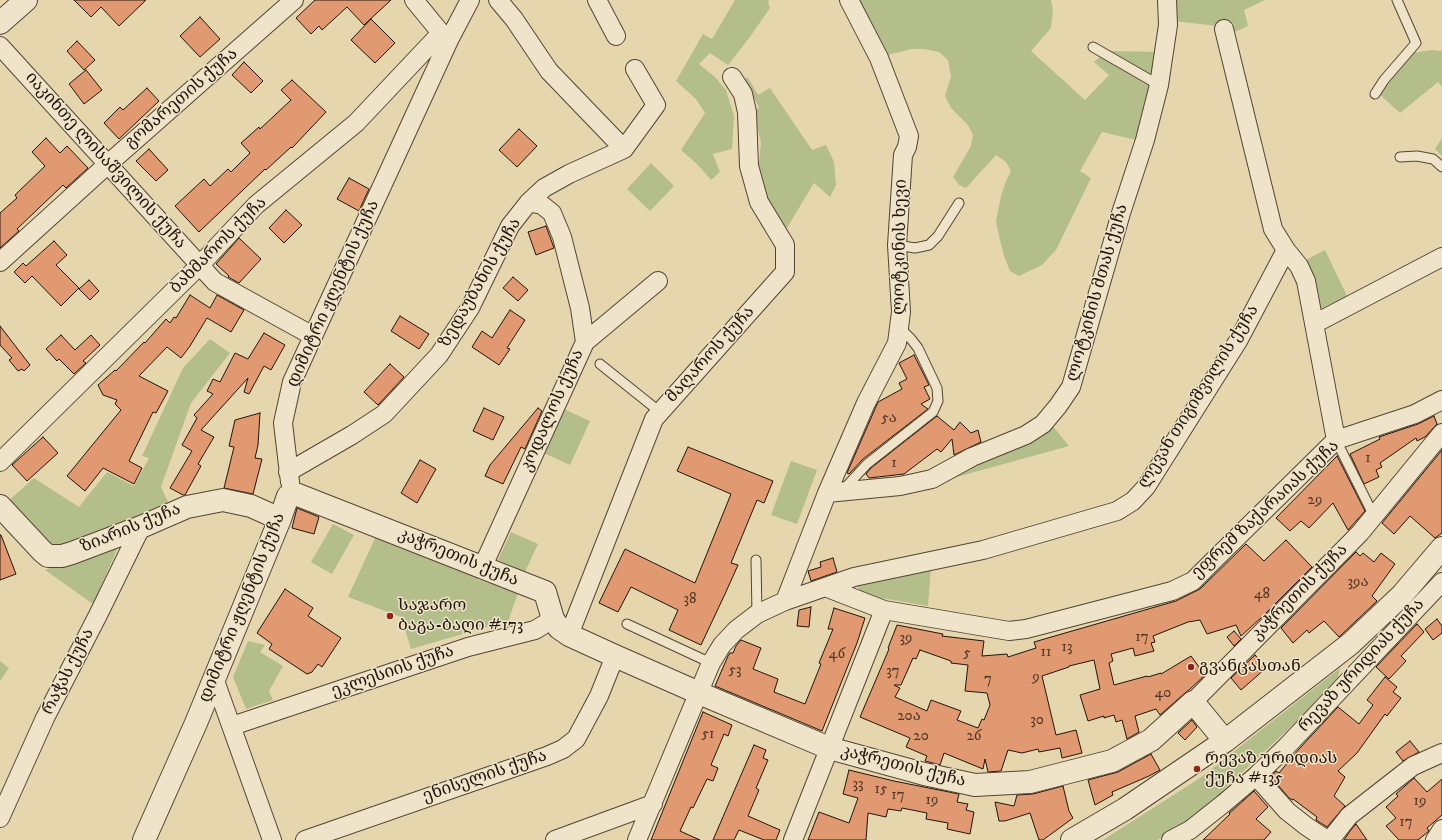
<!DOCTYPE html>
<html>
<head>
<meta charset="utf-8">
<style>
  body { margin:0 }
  canvas { display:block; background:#e6d6ae }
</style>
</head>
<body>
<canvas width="1442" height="840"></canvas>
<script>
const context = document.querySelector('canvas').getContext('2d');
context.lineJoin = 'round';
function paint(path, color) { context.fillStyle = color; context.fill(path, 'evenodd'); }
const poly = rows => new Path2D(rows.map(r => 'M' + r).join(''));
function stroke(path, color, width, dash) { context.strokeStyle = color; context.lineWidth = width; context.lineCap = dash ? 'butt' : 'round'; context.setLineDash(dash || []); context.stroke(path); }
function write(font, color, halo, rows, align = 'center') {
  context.font = font + ' "IM FELL DW Pica","Noto Serif Georgian",serif'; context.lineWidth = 3; context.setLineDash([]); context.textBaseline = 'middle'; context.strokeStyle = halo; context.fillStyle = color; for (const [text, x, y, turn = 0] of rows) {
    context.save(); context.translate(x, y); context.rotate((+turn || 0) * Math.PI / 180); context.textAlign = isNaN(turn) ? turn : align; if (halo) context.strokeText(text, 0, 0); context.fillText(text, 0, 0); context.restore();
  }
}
const green = poly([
  [735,0,769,0,768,2,770,8,750,37,728,65,710,53,699,64,715,77,726,90,734,116,732,149,713,154,720,172,711,180,698,165,681,150,705,113,696,99,676,81,703,34,712,39],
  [858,0,1051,0,1053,10,1051,28,1031,51,1085,100,1109,75,1094,62,1106,51,1163,52,1141,141,1102,132,1080,171,1091,178,1056,250,1042,265,1019,276,1010,271,1004,256,999,236,996,221,1001,196,1006,181,1011,171,1006,162,996,155,966,188,959,185,953,177,971,146,973,135,968,125,951,108,945,96,951,76,948,60,939,52,924,49,911,49,884,56],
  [1172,0,1265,0,1244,10,1248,26,1230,34,1227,27,1173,21],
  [1432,50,1442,51,1442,87,1438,82,1400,113,1378,93,1412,53],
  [748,78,758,95,770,88,812,150,826,145,834,162,836,185,830,197,814,183,784,233,760,186,759,163,761,143,754,114,759,107,743,79],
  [1442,138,1442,156,1435,149],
  [651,163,674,186,650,211,627,189],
  [1325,250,1347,296,1316,311,1302,262],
  [210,339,230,353,191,403,161,487,168,502,80,542,55,549,7,502,34,478,79,507,107,472,134,486,149,458,142,456,183,368],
  [564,409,590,421,570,465,544,453],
  [1051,424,1069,446,924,486],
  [791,461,817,470,797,524,771,515],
  [333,524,354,535,332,574,311,562],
  [511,532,538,544,525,572,498,560],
  [376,536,478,577,479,581,480,580,518,593,507,625,492,620,494,625,411,649,401,617,348,597],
  [115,542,119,545,93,604,45,570],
  [931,567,928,606,876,597,861,592,856,585],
  [248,641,265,645,260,652,283,666,269,691,273,700,246,709,233,677],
  [0,661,9,668,0,681],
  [1340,668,1337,684,1207,805,1182,826,1157,840,1103,840,1200,778]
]);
const building = poly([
  [74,0,146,0,119,26,101,7,91,17,74,0],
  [315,0,391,0,364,25,347,7,322,30,319,26,311,34,296,18,315,0],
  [200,17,220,39,200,57,180,36,200,17],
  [371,19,395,43,375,63,351,40,371,19],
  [77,41,95,60,84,70,67,51,77,41],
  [244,62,263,81,251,93,232,75,244,62],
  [86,70,102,90,84,104,69,84,86,70],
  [292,80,326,112,292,148,291,147,266,170,265,169,199,232,175,206,204,179,210,186,228,169,231,172,250,153,241,143,259,127,260,129,291,100,281,90,292,80],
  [147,88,159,101,119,139,104,123,120,107,123,110,147,88],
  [519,129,537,146,517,167,499,150,519,129],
  [46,138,60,153,67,146,88,168,66,188,63,185,17,229,19,231,0,248,0,213,17,198,15,195,45,166,32,152,46,138],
  [149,149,168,170,156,181,136,161,149,149],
  [349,178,369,189,359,211,337,199,349,178],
  [286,210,302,225,284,243,269,228,286,210],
  [546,226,554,248,536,255,528,232,546,226],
  [239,238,261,259,239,283,228,277,229,276,216,264,239,238],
  [54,241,67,255,56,265,79,288,61,306,32,276,25,283,14,272,23,263,26,266,54,241],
  [513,277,528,290,518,301,503,288,513,277],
  [89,280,99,291,90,300,79,289,89,280],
  [190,295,210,308,217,295,244,310,231,332,207,318,190,346,181,358,167,347,139,376,168,391,156,413,153,412,129,461,142,468,134,484,103,468,85,491,67,476,121,410,115,404,117,400,103,395,98,385,115,370,116,371,144,342,145,343,166,319,170,323,174,317,176,318,190,295],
  [510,310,525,320,507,348,510,349,499,365,472,347,482,331,492,338,510,310],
  [400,316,429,334,419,349,391,331,400,316],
  [0,326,30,365,24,371,22,369,18,371,9,360,12,358,0,345,0,326],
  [264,333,285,345,271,370,264,366,249,394,244,392,248,378,201,430,214,437,198,464,201,466,185,495,183,495,170,488,192,451,182,445,197,418,194,415,213,394,207,391,213,379,220,382,235,353,248,359,264,333],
  [61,335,75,350,91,335,100,345,83,361,86,363,74,374,59,359,57,361,46,349,61,335],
  [914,355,929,385,924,387,930,399,921,404,928,409,863,459,849,474,847,473,878,402,902,389,899,383,907,379,899,363,914,355],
  [390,364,404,377,378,405,364,392,390,364],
  [484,408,504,417,493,440,473,431,484,408],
  [538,408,542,411,525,449,521,447,503,484,485,476,490,465,538,408],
  [260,413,258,445,255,458,262,459,253,494,224,488,234,447,229,446,235,420,260,413],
  [937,416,954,430,960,422,971,433,978,430,981,442,954,455,952,439,941,452,937,449,904,474,869,478,866,474,871,468,937,416],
  [1434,416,1437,424,1425,437,1417,441,1416,438,1380,463,1382,467,1376,470,1379,477,1364,484,1350,454,1380,439,1379,437,1418,424,1434,416],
  [43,437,58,453,27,481,12,465,43,437],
  [688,447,773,481,764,503,757,500,731,563,738,565,725,594,701,645,669,630,678,610,631,587,618,612,599,603,625,549,695,583,731,494,677,471,688,447],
  [1442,450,1442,533,1435,538,1410,516,1394,534,1382,523,1442,450],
  [1337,456,1365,511,1348,530,1333,503,1309,528,1301,521,1290,531,1276,518,1337,456],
  [420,460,436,469,417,503,401,493,420,460],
  [297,508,319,517,314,534,292,528,297,508],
  [0,535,1,535,16,574,0,580,0,535],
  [1286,540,1312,567,1263,616,1241,636,1236,625,1207,634,1200,620,1188,622,1153,636,1155,642,1151,643,1154,651,1135,656,1133,648,1111,654,1113,661,1109,663,1114,685,1147,676,1148,677,1161,673,1161,674,1191,656,1205,675,1189,690,1185,693,1160,715,1156,709,1135,716,1139,732,1127,739,1122,720,1116,722,1114,715,1104,718,1104,716,1088,721,1080,695,1100,689,1094,660,1069,666,1069,667,1042,676,1056,735,1076,730,1082,753,1062,758,1060,748,1039,752,1038,749,1022,753,1008,750,1001,771,988,772,985,759,983,769,944,753,940,765,925,761,927,756,906,747,910,738,860,717,889,649,888,648,897,625,943,634,942,636,984,641,982,656,1007,654,1008,657,1036,648,1034,642,1176,601,1200,589,1246,544,1264,561,1286,540],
  [920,650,951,661,951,663,968,665,965,691,987,693,990,705,984,720,982,719,978,728,957,720,961,711,931,700,927,711,895,697,900,688,894,685,901,685,913,658,916,659,920,650],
  [1356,552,1360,556,1363,553,1374,562,1381,553,1395,564,1372,596,1377,601,1339,637,1324,621,1309,633,1307,630,1293,643,1281,628,1356,552],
  [833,558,837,572,811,581,808,571,821,567,820,562,833,558],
  [285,589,313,608,308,616,341,638,322,667,318,664,312,672,307,674,269,649,272,644,257,633,285,589],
  [811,607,809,627,797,626,799,610,811,607],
  [834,608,865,618,857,643,822,731,715,686,728,656,730,653,733,653,736,646,741,640,761,648,753,669,778,679,774,692,805,704,821,664,819,663,833,629,828,629,834,608],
  [1437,619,1442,626,1442,633,1433,640,1425,629,1437,619],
  [1417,624,1424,632,1401,656,1406,661,1389,679,1376,667,1417,624],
  [1234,631,1241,639,1234,646,1227,637,1234,631],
  [1255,655,1266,668,1241,690,1231,678,1255,655],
  [1385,677,1397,687,1393,692,1401,698,1387,716,1385,714,1357,753,1338,771,1345,777,1334,796,1345,806,1327,827,1316,820,1317,817,1293,799,1293,800,1289,798,1271,777,1276,771,1279,773,1299,749,1338,707,1359,724,1373,705,1367,700,1385,677],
  [703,712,732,725,728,736,724,734,711,765,718,768,713,781,707,779,693,808,691,807,680,831,700,840,651,840,703,712],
  [1192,720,1197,727,1185,740,1178,733,1192,720],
  [1410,741,1419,752,1403,761,1396,752,1410,741],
  [754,745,766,750,763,758,768,760,756,788,759,790,748,816,780,830,776,840,764,840,739,830,734,840,713,840,754,745],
  [1151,754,1160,770,1149,776,1112,792,1113,795,1095,805,1088,780,1118,772,1151,754],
  [849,770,894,781,959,794,957,802,968,804,966,810,974,812,970,834,947,829,948,823,926,819,927,813,902,808,901,811,888,809,886,817,868,813,866,840,808,840,819,812,849,823,858,798,843,794,849,770],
  [1414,778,1427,792,1442,779,1442,815,1427,828,1429,831,1418,840,1399,840,1386,826,1396,818,1386,807,1398,796,1396,794,1414,778],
  [1063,786,1069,811,1073,818,1043,840,1039,840,1030,813,1005,821,999,821,995,802,1014,806,1017,795,1033,794,1063,786],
  [1254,791,1268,807,1256,819,1271,832,1264,840,1203,840,1230,814,1229,813,1233,810,1254,791],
  [1356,824,1367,840,1344,840,1350,831,1356,824]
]);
const service = poly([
  [1093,47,1159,85],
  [1375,94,1384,80,1416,43,1397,0],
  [1400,157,1417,156,1433,159,1442,167],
  [897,245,915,248,929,245,938,236,959,203],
  [600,364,660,412],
  [1336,440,1374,516],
  [843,490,867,464,933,412,938,401,937,388,918,348,911,339,899,327],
  [756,560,757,614],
  [627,624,711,663]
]);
const minor = poly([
  [414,0,441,33,450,38],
  [498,0,514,19,549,71,624,149],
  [597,0,616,36],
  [1224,29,1273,229,1286,250,1299,266,1306,281,1336,440],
  [0,46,215,282,313,336],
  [529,202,542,205,552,213,562,237,580,308,585,342],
  [0,262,108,164,294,0],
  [1314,324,1442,257],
  [0,462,200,265,256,205,356,123,441,33],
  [288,472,352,435,384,414,439,355,470,308,510,226,529,202,544,188,569,174,624,149,656,105,635,69],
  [290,482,283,423,292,382,450,38,470,0],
  [827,493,900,486,932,479,972,457,1026,435,1043,424,1058,406,1071,387,1121,213,1145,140,1159,85,1168,25,1167,0],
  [482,568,585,342,658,281],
  [825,587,884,610,1009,631,1026,629,1172,591,1193,581,1213,561,1336,440,1415,414,1442,400],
  [785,601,827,493,866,403,897,343,901,312,897,245,903,155,907,147,909,136,879,58,849,0],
  [569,635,654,419,785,272,785,245,759,202,749,166,747,112,743,94,732,77],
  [214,678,272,840],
  [1193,702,1360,533,1442,433],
  [232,726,468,647,535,630,553,619],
  [1256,776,1287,811,1306,826,1327,840],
  [0,818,45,718,98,615,141,527],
  [305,840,547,756,563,749,576,739,599,696,615,656],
  [555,840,653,804],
  [637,840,711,663,722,645,736,630,757,614,785,601,854,577,983,550,1117,511,1133,501,1146,487,1238,341,1286,250],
  [793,840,884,610],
  [1171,840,1190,830,1223,804,1256,776,1286,747,1442,582],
  [1330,840,1349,816,1413,766,1442,753],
  [1435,840,1442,829]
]);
const tertiary = poly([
  [0,23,26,0],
  [0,506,42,551,48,556,62,556,72,553,141,527,187,507,223,500,251,506,280,519],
  [144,840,196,723,280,519,288,496,293,493,545,592,553,619,559,628,569,635,615,656,699,693,829,748,924,774,975,785,1030,782,1112,761,1151,740,1193,702,1225,741],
  [1072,840,1125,809,1225,741,1350,644,1402,595,1442,548]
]);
const markers = [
  [390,616,4,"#8f2418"],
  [1191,667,4,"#8f2418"],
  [1197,769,4,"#8f2418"]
];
const numberNames = [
  ["5ა",889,419],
  ["1",1368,459],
  ["1",894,464],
  ["29",1315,501],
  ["39ა",1358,583],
  ["48",1262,595],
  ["38",690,600],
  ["17",1142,638],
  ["39",906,639],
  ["13",1067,648],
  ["11",1046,653],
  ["5",967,654],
  ["46",837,655],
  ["53",735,671],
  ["37",893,672],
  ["9",1036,678],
  ["7",988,680],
  ["40",1163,694],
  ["20ა",909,717],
  ["30",1037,721],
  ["51",708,735],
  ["20",921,737],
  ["26",974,737],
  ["33",858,785],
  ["15",881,790],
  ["17",898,796],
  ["19",932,801],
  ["19",1420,802],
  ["17",1406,823]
];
const streetNames = [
  ["გომარეთის ქუჩა",182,99,-41],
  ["იაკინთე ლისაშვილის ქუჩა",105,161,48],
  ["ბახმაროს ქუჩა",219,246,-45],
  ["ლოტკინის ხევი",901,247,-89],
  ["ზედაუბანის ქუჩა",481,283,-60],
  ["ლოტკინის მთას ქუჩა",1098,293,-74],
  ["დიმიტრი ჟღენტის ქუჩა",334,294,-66],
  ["მაღაროს ქუჩა",711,355,-48],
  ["ლევან თიგიშვილის ქუჩა",1199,397,-58],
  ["კოდალოს ქუჩა",553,411,-66],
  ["ეფრემ ზაქარაიას ქუჩა",1266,510,-43],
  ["ზიარის ქუჩა",131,529,-22],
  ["კაჭრეთის ქუჩა",458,558,22],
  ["კაჭრეთის ქუჩა",1300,593,-45],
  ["დიმიტრი ჟღენტის ქუჩა",243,608,-68],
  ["რევაზ ურიდიას ქუჩა",1362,666,-47],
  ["რაჭას ქუჩა",69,672,-63],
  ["ეკლესიის ქუჩა",393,672,-19],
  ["კაჭრეთის ქუჩა",903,767,14],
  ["ენისელის ქუჩა",485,777,-19]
];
const poiNames = [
  ["საჯარო",398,606],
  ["ბაგა-ბაღი #173",398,626],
  ["გვანცასთან",1199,667],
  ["რევაზ ურიდიას",1205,759],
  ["ქუჩა #135",1205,779]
];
paint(green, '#b3be8b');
paint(building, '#e09970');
stroke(building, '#22150b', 1);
stroke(service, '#534534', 11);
stroke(minor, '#534534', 20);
stroke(tertiary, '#534534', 24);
stroke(service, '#efe4ca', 9);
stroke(minor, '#efe4ca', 18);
stroke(tertiary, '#efe4ca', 22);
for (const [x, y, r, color] of markers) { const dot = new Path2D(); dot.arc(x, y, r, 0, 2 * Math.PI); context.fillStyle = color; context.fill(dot); stroke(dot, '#efe4ca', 1.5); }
write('15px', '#523624', null, numberNames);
write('17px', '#22150b', '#efe4ca', streetNames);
write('17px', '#22150b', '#efe4ca', poiNames, 'left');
</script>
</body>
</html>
